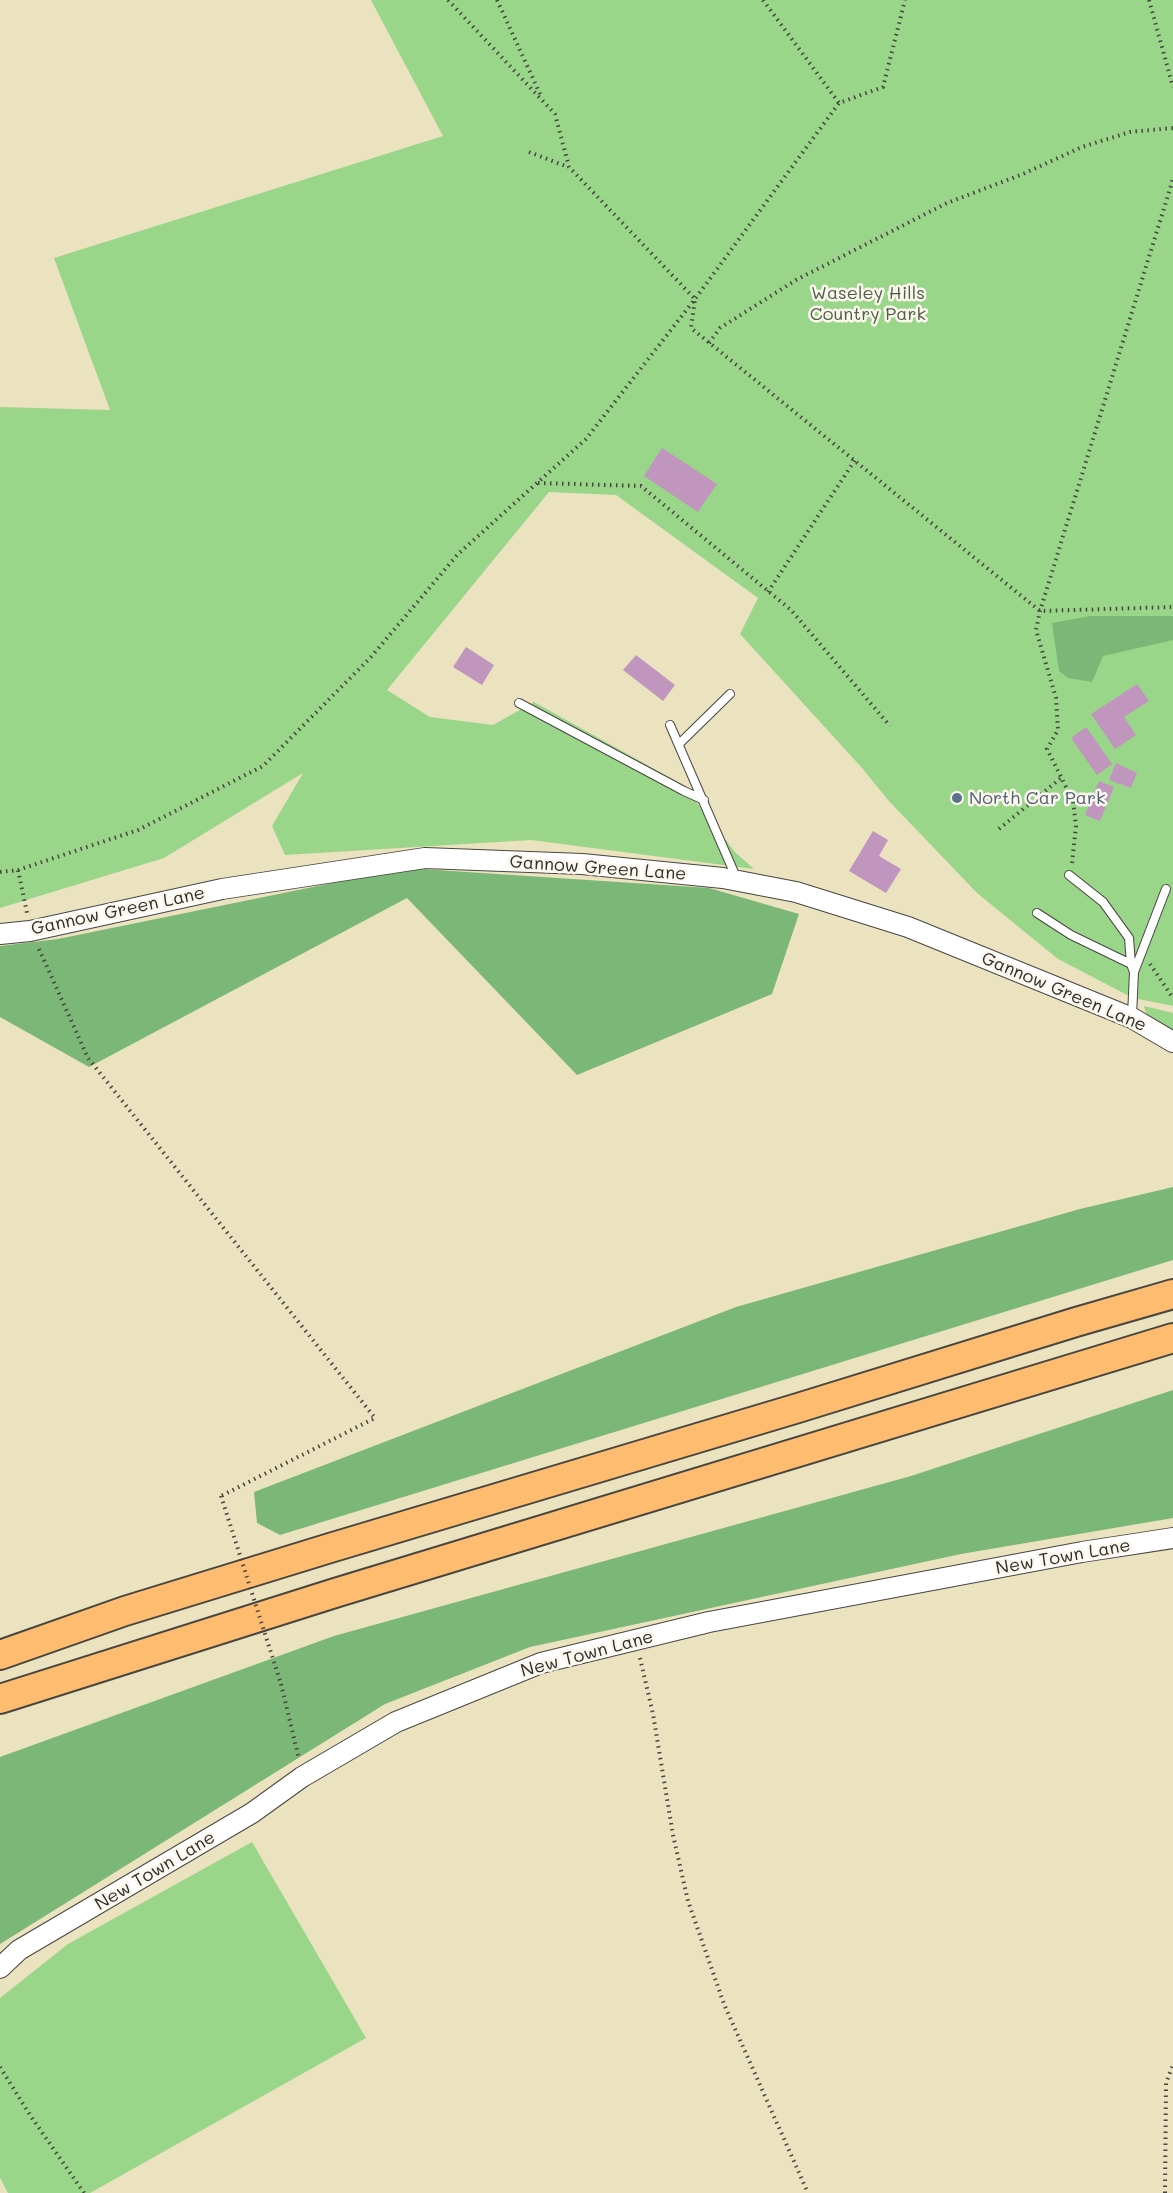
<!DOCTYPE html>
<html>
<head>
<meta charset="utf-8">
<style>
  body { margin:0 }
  canvas { display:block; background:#ebe2c0 }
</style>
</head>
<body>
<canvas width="1173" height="2193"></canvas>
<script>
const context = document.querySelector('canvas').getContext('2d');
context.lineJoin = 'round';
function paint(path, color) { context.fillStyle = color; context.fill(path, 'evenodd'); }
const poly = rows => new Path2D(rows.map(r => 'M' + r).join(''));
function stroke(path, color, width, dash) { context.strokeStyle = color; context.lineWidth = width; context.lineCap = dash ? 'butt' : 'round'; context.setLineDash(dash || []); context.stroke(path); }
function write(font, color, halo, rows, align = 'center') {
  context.font = font + ' Mali,sans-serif'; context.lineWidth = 5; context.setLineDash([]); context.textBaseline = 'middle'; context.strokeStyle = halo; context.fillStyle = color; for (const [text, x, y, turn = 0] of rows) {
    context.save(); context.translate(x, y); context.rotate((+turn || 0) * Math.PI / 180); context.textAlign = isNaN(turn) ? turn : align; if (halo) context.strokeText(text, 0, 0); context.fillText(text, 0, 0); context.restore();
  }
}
const green = poly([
  [371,0,1173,0,1173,1006,1133,998,1058,959,977,893,888,800,862,768,740,634,758,598,616,495,549,492,387,690,430,717,493,725,534,702,683,785,735,852,754,869,531,840,285,855,272,826,303,773,164,858,0,908,0,407,110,410,54,258,443,136],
  [1144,1006,1173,1013,1173,1034,1148,1021],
  [252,1842,366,2038,90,2193,8,2193,0,2178,0,1998,68,1944]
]);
const forest = poly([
  [1091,616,1173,616,1173,640,1103,656,1092,682,1068,678,1059,671,1052,623],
  [406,868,709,888,799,914,772,994,577,1075,407,898,89,1067,0,1017,0,946,58,939],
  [1173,1187,1173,1260,280,1535,257,1523,254,1492,736,1307,1080,1209],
  [1173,1390,1173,1518,961,1554,530,1647,385,1704,0,1944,0,1757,334,1636,911,1476]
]);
const building = poly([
  [662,448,717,484,698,512,644,476],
  [466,647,494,665,482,685,453,667],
  [636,655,675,685,663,701,623,670],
  [1137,684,1149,701,1124,717,1136,735,1115,749,1091,714],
  [1086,727,1112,764,1097,775,1071,738],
  [1116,763,1137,773,1131,788,1109,780],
  [1099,781,1114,787,1100,821,1085,815],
  [873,831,888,840,879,856,901,869,886,893,849,871]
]);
const path = poly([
  [448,0,555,114,569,167,695,299,691,328,1040,611,1173,607],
  [497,0,541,96],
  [763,0,839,103],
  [1149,0,1173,87],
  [529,152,568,167],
  [709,343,720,328,796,280,947,203,1023,174,1082,147,1130,132,1173,128],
  [538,483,641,486,791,610,890,726],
  [768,592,855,460],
  [999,829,1061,778],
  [1072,863,1076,826,1073,801,1047,749,1058,730,1056,698,1036,630,1040,611,1173,179],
  [18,870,27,913],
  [0,872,18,870,138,830,263,766,371,657,458,554,586,439,695,299,839,103,883,87,905,0],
  [39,949,88,1058,375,1418,221,1496],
  [1150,964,1173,998],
  [640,1658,653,1714,673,1835,688,1901,724,2004,808,2193],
  [281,1684,299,1759],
  [0,2067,30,2115,84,2193],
  [1165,2193,1166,2083,1173,2065]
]);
const service = poly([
  [519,703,684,791,704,800],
  [670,725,736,877],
  [679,744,730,694],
  [1069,875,1103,902,1129,938,1131,964,1134,972,1132,1016],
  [1037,913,1071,935,1131,964],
  [1134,972,1166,889]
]);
const tertiary = poly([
  [0,934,30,931,222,889,425,858,582,864,723,878,796,892,908,927,1132,1018,1173,1042],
  [0,1968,19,1950,252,1813,302,1777,396,1722,541,1663,709,1622,1082,1552,1173,1538]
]);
const motorway = poly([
  [0,1655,125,1611,330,1548,798,1408,1076,1322,1173,1294],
  [0,1699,335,1593,1173,1338]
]);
const pathBridge = poly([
  [221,1496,281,1684]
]);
const markers = [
  [957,798,6,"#5c6f8a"]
];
const parkNames = [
  ["Waseley Hills",868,293],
  ["Country Park",868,314]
];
const serviceNames = [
  ["North Car Park",969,798]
];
const streetNames = [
  ["Gannow Green Lane",598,868,4],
  ["Gannow Green Lane",118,911,-12],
  ["Gannow Green Lane",1064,992,23],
  ["New Town Lane",1063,1557,-10],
  ["New Town Lane",587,1654,-15],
  ["New Town Lane",155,1871,-31]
];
paint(green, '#9ad68a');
paint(forest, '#7bb776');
paint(building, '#c095be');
stroke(service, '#484641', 10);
stroke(tertiary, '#484641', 22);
stroke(motorway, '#484641', 32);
stroke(path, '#484641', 4, [1.5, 4.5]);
stroke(service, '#fff', 8);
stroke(tertiary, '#fff', 20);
stroke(motorway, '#febc70', 28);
stroke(pathBridge, '#484641', 4, [1.5, 4.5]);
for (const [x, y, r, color] of markers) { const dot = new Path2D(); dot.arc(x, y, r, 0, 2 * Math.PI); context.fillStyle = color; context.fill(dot); stroke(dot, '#fbf7ec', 2); }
write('18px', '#4c5e48', '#fbf7ec', parkNames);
write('18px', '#4e5e75', '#fbf7ec', serviceNames, 'left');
write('18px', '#2b2b2b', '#fbf7ec', streetNames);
</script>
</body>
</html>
